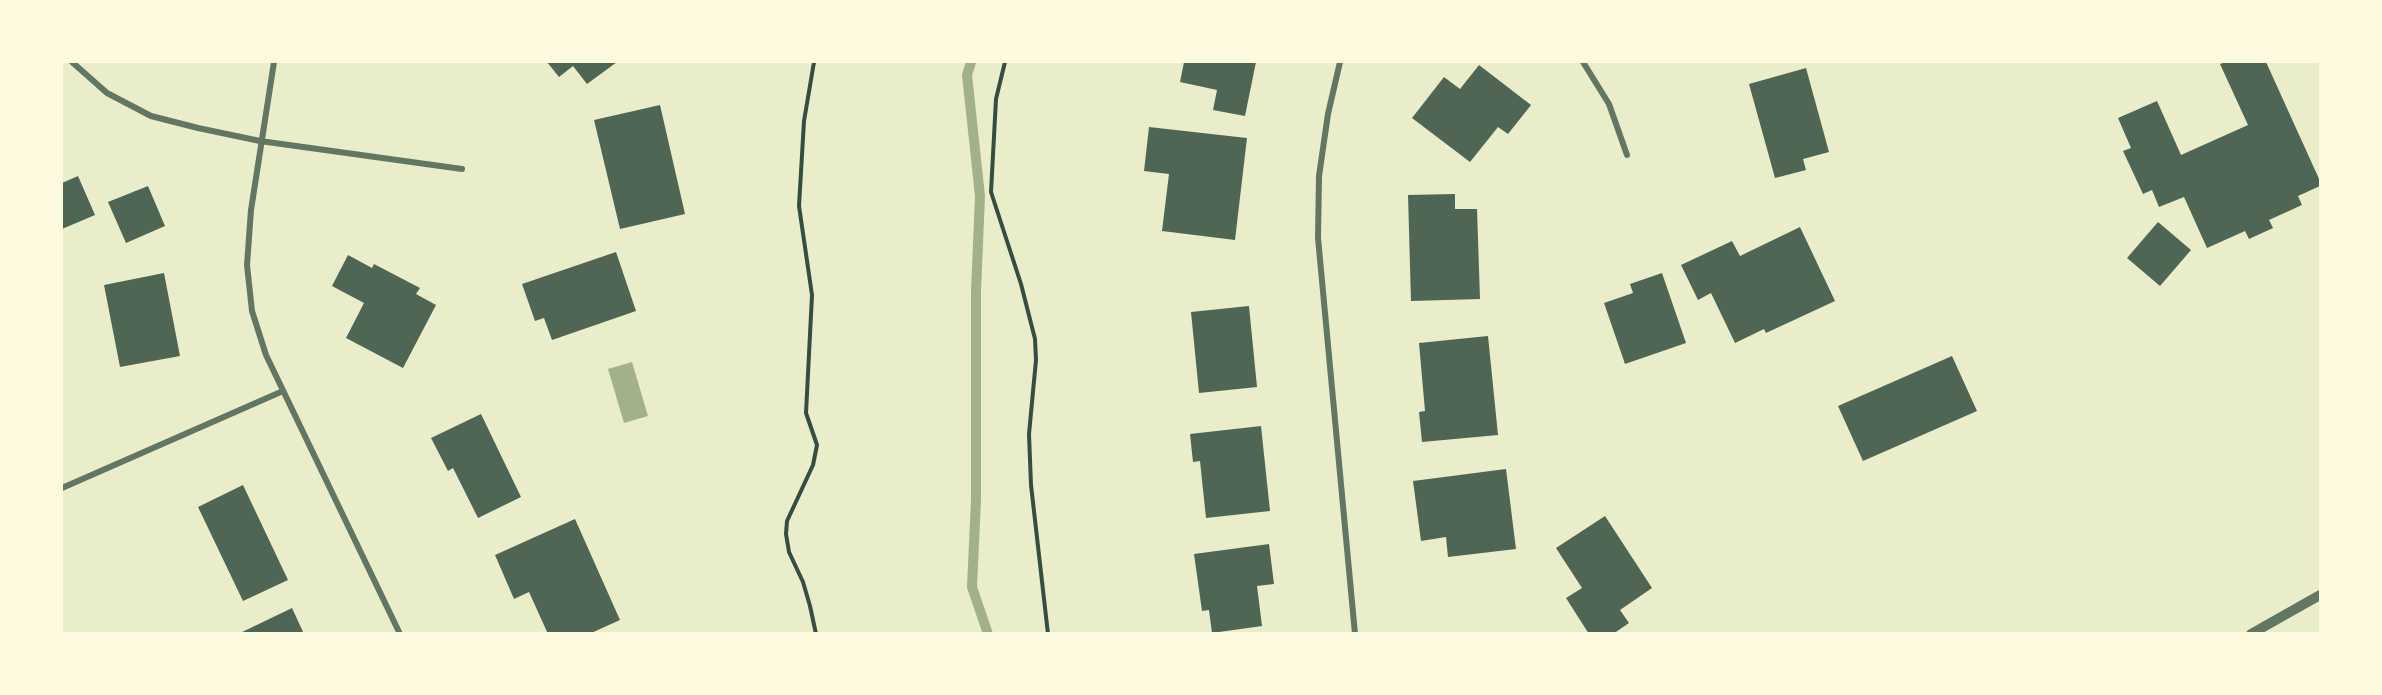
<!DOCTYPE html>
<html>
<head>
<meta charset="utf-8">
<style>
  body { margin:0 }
  #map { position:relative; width:2382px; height:695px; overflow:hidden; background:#e9edc9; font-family:Cabin,sans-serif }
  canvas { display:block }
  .frame { position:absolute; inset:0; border:63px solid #fefae0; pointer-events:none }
</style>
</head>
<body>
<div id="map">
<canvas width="2382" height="695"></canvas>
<div class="frame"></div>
</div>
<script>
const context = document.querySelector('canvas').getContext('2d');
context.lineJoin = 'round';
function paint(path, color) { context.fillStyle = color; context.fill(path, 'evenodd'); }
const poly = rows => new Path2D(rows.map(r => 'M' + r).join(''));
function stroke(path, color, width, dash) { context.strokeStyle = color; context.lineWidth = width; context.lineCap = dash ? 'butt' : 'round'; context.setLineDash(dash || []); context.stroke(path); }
const water = poly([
  [632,362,648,416,624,423,608,369]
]);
const stream = poly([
  [971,62,967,75,980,196,976,291,976,499,972,587,988,634]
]);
const building = poly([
  [547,62,617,62,587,84,573,66,559,77],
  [1184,62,1256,62,1245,116,1213,110,1217,90,1180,82],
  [2226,62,2266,62,2320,181,2320,186,2298,196,2302,205,2269,220,2273,228,2249,239,2245,231,2207,248,2184,197,2159,207,2152,190,2143,194,2123,151,2131,148,2118,118,2157,101,2181,155,2248,125,2220,64],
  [1479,65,1531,105,1508,134,1498,127,1470,162,1412,118,1444,77,1460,89],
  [1806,68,1829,152,1803,159,1806,170,1775,178,1749,84],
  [660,105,685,214,620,229,594,120],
  [1149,127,1247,138,1235,240,1162,231,1169,174,1144,171],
  [78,176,95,215,62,229,62,183],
  [148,186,165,226,126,243,108,202],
  [1455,194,1455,209,1477,209,1480,299,1411,301,1408,195],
  [2158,222,2191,250,2160,286,2127,258],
  [1800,227,1835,301,1766,333,1764,329,1735,343,1711,293,1698,300,1681,265,1732,241,1740,256],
  [616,252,636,311,552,340,544,318,535,321,522,284],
  [348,255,372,268,374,264,420,288,416,294,436,305,403,368,346,338,364,303,332,286],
  [164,273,180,356,120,367,104,285],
  [1662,273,1686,343,1625,364,1604,303,1633,293,1630,284],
  [1249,306,1257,387,1199,393,1191,312],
  [1488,336,1498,435,1422,442,1419,412,1425,411,1419,343],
  [1952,356,1977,411,1863,461,1838,406],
  [481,414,521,497,478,518,453,468,448,471,431,438],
  [1261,426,1270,511,1206,518,1200,461,1193,462,1190,434],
  [1506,469,1516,549,1448,557,1446,537,1421,541,1413,481],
  [243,485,288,580,243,601,198,507],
  [1605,516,1652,588,1620,610,1629,623,1613,634,1589,634,1566,598,1582,588,1556,548],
  [575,519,620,620,589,634,548,634,529,592,514,599,495,555],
  [1269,544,1274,584,1257,586,1262,626,1212,633,1209,610,1202,611,1194,554],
  [292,608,304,634,238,634]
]);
const path = poly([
  [814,62,804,121,799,206,812,295,806,413,817,445,813,465,787,521,786,534,789,552,803,582,810,606,816,634],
  [1005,62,996,99,991,192,1021,284,1035,339,1036,360,1029,434,1031,485,1048,634]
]);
const minor = poly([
  [72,62,107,93,151,116,198,128,260,141,462,169],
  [274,62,251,210,247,265,252,311,266,355,400,634],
  [1340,62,1328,114,1319,176,1318,238,1355,634],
  [1583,62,1609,104,1627,155],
  [62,488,283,391]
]);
const tertiary = poly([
  [2251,634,2320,595]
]);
paint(water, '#a3b18a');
stroke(stream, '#a3b18a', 10);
paint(building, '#4f6655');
stroke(path, '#344e41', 4);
stroke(minor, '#617663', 6);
stroke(tertiary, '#617663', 10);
</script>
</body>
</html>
